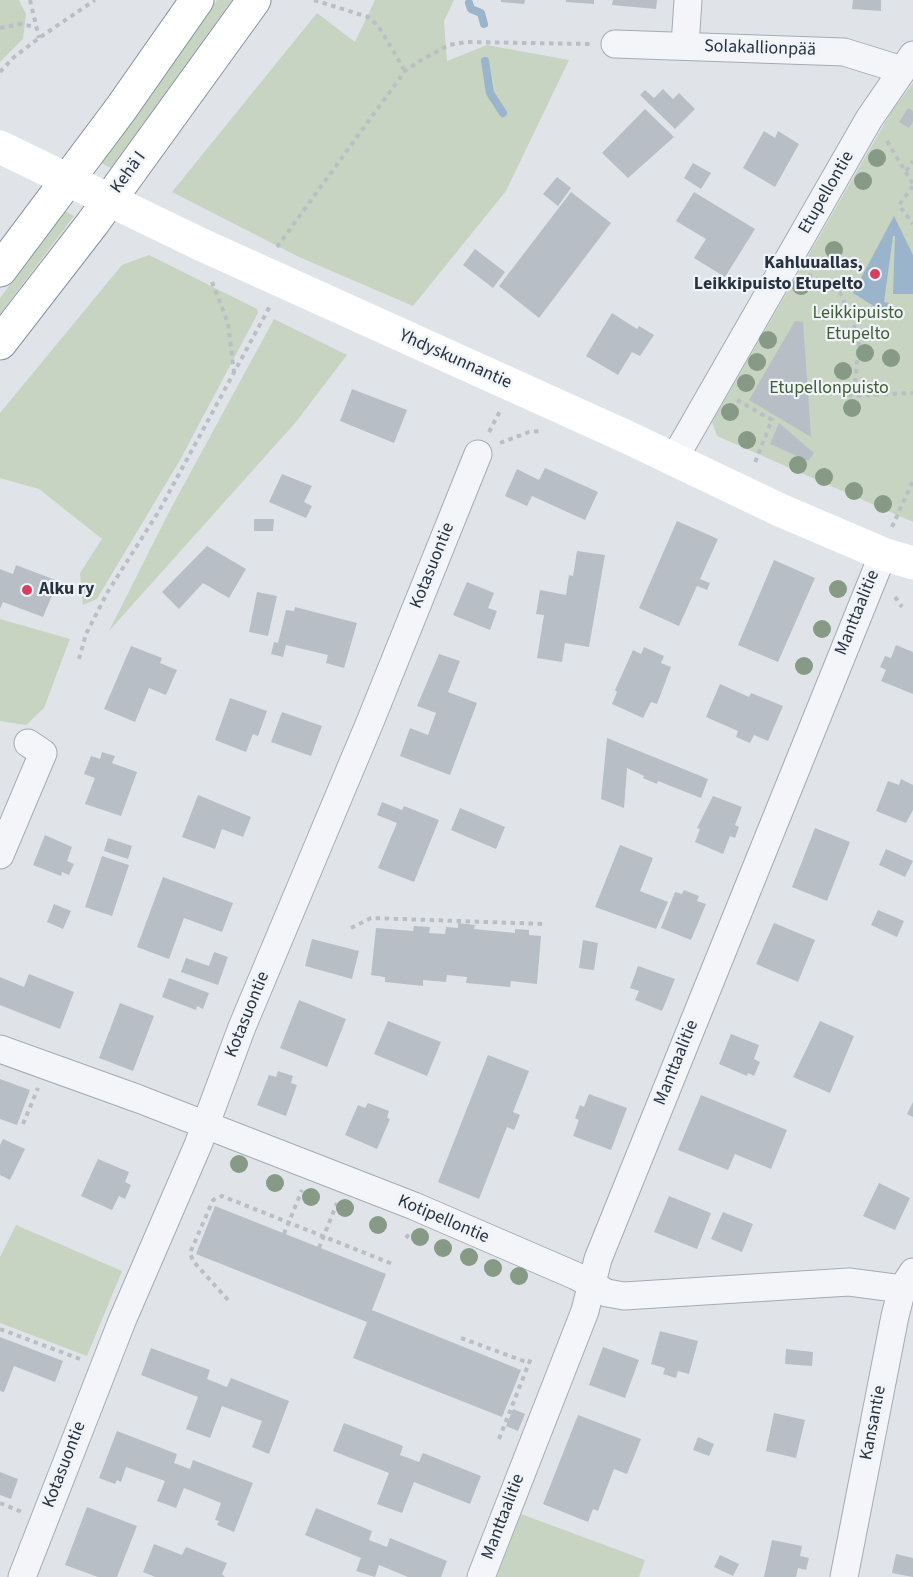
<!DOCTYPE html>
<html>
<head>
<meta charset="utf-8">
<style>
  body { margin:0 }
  canvas { display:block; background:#e0e4e9 }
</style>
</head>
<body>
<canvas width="913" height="1577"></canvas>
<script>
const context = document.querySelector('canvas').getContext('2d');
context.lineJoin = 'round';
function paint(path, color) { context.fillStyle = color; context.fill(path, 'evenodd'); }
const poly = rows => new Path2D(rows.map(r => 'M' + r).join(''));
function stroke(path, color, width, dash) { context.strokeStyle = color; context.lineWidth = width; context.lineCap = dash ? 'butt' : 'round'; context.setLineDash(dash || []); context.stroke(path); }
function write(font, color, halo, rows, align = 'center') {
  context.font = font + ' "Source Sans 3",sans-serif'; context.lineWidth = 4.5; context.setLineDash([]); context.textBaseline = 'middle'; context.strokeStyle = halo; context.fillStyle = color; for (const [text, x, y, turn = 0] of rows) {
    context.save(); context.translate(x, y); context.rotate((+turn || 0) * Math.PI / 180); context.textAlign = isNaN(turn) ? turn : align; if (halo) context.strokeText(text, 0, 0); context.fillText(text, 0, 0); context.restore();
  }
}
const green = poly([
  [0,0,19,0,26,14,23,39,0,62],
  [217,0,232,0,111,168,101,163],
  [375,0,454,0,444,21,447,61,487,45,569,60,506,191,413,306,299,257,172,192,317,13,355,42],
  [913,83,913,522,717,436,712,422,893,109],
  [65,211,74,216,0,314,0,298],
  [149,255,257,309,258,313,180,460,97,599,83,605,80,573,102,539,39,489,0,478,0,413,122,265],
  [274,319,347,355,296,422,109,631,169,512],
  [0,619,70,639,44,708,26,725,0,721],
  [16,1225,122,1271,87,1356,0,1323,0,1257],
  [521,1514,645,1560,639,1577,497,1577]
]);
const water = poly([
  [894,216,913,255,913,294,893,294,895,236,893,236,884,302,889,303,883,312,853,293]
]);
const stream = poly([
  [469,3,471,9,481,13,484,24],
  [485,61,490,93,503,113]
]);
const building = poly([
  [501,0,525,0,524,4,501,2],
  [566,0,594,0,594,4,566,2],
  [613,0,657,0,656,9,612,5],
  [853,0,881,0,881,11,852,9],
  [663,89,673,99,679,93,695,109,675,129,640,95,645,90,654,98],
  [908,108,913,111,913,122,909,128,899,122],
  [645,109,674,137,628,178,602,153],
  [764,131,775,138,778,131,799,144,775,187,743,168],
  [693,163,711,173,701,189,684,178],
  [557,177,571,188,558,206,543,194],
  [571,192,611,223,539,318,499,286],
  [694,192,755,229,725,277,694,258,706,239,676,221],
  [475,249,505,272,493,288,463,265],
  [612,313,637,329,639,326,654,335,640,356,632,352,618,375,586,356],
  [795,321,803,322,811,437,749,400],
  [352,389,407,410,394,443,340,421],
  [779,423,814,453,808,461,770,444],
  [545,468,598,492,585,520,532,496,527,506,505,496,517,469,539,480],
  [282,474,312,486,304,502,312,506,306,518,269,502],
  [254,519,274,519,273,531,254,531],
  [677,521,718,539,700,579,710,583,707,590,697,586,679,626,639,608],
  [207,546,246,569,229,598,203,583,179,609,162,592],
  [577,551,605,555,589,647,565,643,562,662,537,658,544,615,536,614,540,590,566,595,569,575,573,576],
  [774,560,815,578,778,662,738,645],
  [16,565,58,581,43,617,3,602,0,609,0,569,13,574],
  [467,582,494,593,488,608,497,611,490,630,453,615],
  [257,592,277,596,268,636,249,632],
  [295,607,357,623,344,668,326,663,328,655,286,645,283,657,271,654,274,642,278,643,286,610,294,611],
  [896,645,913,652,913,694,881,681,886,670,880,667,885,656,891,658],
  [131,646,162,658,160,663,177,670,166,695,149,688,135,722,104,709],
  [644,647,664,656,661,663,671,667,657,704,651,702,643,718,612,704,617,692,615,690,633,650,641,654],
  [439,654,460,661,448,692,477,703,450,775,400,756,410,728,428,735,436,713,417,706],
  [720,684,749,697,751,693,783,706,768,741,754,735,750,743,736,737,738,731,706,717],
  [230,698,267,711,258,736,253,734,246,752,215,740],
  [282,712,322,726,311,756,271,742],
  [607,738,708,779,701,798,658,781,657,784,643,778,644,776,627,768,624,808,601,799],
  [102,752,115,756,112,763,137,772,121,816,85,804,95,778,84,774,91,756,100,759],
  [901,779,913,785,913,810,906,823,876,811,888,781,899,785],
  [198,795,251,817,243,837,222,829,215,849,182,837],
  [713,796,742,807,735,825,739,827,735,838,730,836,723,854,695,842,700,829,697,828],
  [382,802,402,810,404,806,439,820,414,882,378,868,397,823,377,815],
  [460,808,505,827,496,849,451,830],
  [815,828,850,842,827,901,792,887],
  [45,835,72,847,67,861,74,864,69,875,62,872,61,876,33,865],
  [108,838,132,846,128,859,104,851],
  [620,845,653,858,640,891,668,902,656,929,595,907],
  [886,849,913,861,905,877,879,865],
  [102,856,129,865,112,916,85,907],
  [163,877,233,903,222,932,184,918,169,959,137,947],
  [684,890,699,896,697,901,706,904,691,940,661,928,675,892,682,894],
  [54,904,71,911,63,929,47,922],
  [878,910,904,921,897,937,871,925],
  [458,923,475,925,474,929,515,933,515,929,529,930,529,935,541,936,537,984,511,981,510,987,466,983,467,977,447,975,446,982,423,980,423,986,385,982,385,977,371,975,376,928,413,931,414,926,430,927,429,933,445,934,446,927,458,928],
  [774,923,815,940,798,982,756,964],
  [312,939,359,951,352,979,305,966],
  [583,940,598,943,594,970,579,968],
  [214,952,228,957,218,985,181,972,186,958,209,966],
  [638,966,675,979,662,1011,635,1000,639,991,630,988],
  [29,974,74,992,60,1029,0,1005,0,977,24,987],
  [169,978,209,993,203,1009,197,1006,196,1010,162,997],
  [299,1000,346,1019,327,1067,280,1048],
  [120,1003,154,1016,133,1071,99,1058],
  [388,1021,441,1042,427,1076,374,1054],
  [820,1021,854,1036,830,1093,793,1077],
  [731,1034,759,1045,754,1059,760,1062,754,1076,748,1073,747,1076,719,1064],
  [488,1055,529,1071,513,1112,520,1115,514,1130,507,1127,479,1199,438,1182],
  [278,1071,293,1076,291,1083,297,1085,286,1116,257,1105,269,1075,276,1077],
  [0,1079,30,1090,17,1125,0,1119],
  [589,1094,627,1108,611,1150,573,1136,579,1120,575,1118,580,1105,584,1107],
  [701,1095,787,1130,771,1169,735,1154,728,1170,678,1150],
  [913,1102,913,1117,907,1114],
  [368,1103,389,1111,387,1118,390,1119,377,1149,345,1135,358,1105,365,1108],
  [3,1139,25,1149,10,1180,0,1175,0,1145],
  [98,1159,129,1172,125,1182,131,1185,125,1199,119,1196,112,1210,81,1196],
  [879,1183,910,1198,895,1230,863,1216],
  [669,1196,711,1213,697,1249,654,1232],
  [215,1206,386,1274,372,1310,521,1370,502,1417,353,1358,367,1322,196,1254],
  [723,1212,753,1224,742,1252,711,1239],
  [660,1331,698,1341,689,1374,678,1371,676,1378,663,1374,665,1368,651,1364],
  [0,1337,63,1361,55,1382,14,1366,4,1392,0,1391],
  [603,1347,639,1360,625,1398,589,1385],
  [151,1348,210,1370,207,1379,227,1387,231,1378,289,1401,269,1454,252,1447,262,1421,222,1406,210,1438,186,1429,198,1397,141,1375],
  [786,1349,813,1352,812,1366,785,1364],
  [513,1409,525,1414,518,1431,506,1426],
  [774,1413,805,1420,796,1458,766,1451],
  [578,1415,641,1439,627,1474,614,1469,598,1511,593,1509,588,1522,543,1504],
  [344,1423,403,1446,400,1455,419,1462,423,1453,481,1476,470,1504,414,1482,402,1513,377,1504,389,1473,333,1451],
  [117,1431,177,1454,174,1463,190,1469,193,1460,253,1483,234,1532,217,1525,219,1521,215,1520,221,1503,184,1488,176,1508,157,1501,165,1481,126,1467,121,1482,117,1480,115,1484,99,1478],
  [698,1437,714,1444,709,1456,693,1450],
  [0,1472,18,1479,11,1499,0,1495],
  [87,1507,137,1526,117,1577,98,1577,65,1565],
  [316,1508,372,1531,369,1540,387,1547,390,1538,447,1561,441,1577,408,1577,379,1565,375,1577,356,1571,361,1558,305,1535],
  [772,1540,802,1546,800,1556,809,1558,806,1570,798,1568,796,1577,764,1577],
  [154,1544,182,1555,186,1547,227,1563,222,1574,225,1577,155,1577,143,1572],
  [896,1554,913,1558,913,1577,892,1573],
  [720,1555,739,1564,733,1576,714,1567]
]);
const path = poly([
  [30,0,39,38],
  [314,0,368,17,379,27,405,71],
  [0,28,21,24,35,27],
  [0,72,13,58,39,38,95,0],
  [887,141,913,184],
  [906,171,913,161],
  [913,186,899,205,913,224],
  [277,247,405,71,423,59,449,45,467,42,590,44],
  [808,274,840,293,850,314,859,340,854,396],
  [212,282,228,323,234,373],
  [830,392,854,396,913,393],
  [737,400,772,420,754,465],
  [489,432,500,411],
  [500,443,529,432,541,431],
  [892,527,913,481],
  [895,597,902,607],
  [79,659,86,634,107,593,159,511,270,306],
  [351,928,371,918,545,924],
  [23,1124,38,1088],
  [284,1234,302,1190],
  [406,1238,411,1231],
  [319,1248,337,1203],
  [228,1300,193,1261,190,1253,213,1200,222,1196,395,1265],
  [0,1329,80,1359],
  [461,1338,529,1363],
  [499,1439,531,1358],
  [0,1503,22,1512]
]);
const street = poly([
  [615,44,844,52,902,70],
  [685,46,688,0],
  [674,459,869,119,913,55],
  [0,855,43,753,28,743],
  [0,1049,139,1099,414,1206,576,1276,607,1293,624,1296,849,1282,902,1289],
  [22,1577,122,1321,198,1145,242,1027,370,722,478,454],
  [481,1577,585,1311,598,1259,883,554],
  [844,1577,895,1316,902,1289,913,1272]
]);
const secondary = poly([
  [200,244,627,437,780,510,883,554,913,563]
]);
const highway = poly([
  [0,270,120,110,197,0],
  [0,343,92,224,254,0]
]);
const secondaryBridge = poly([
  [0,147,200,244]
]);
const trees = [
  [877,158],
  [863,181],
  [834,250],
  [801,286],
  [768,340],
  [865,353],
  [891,358],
  [757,362],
  [843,371],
  [746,383],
  [852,408],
  [730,412],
  [747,440],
  [798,465],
  [824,477],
  [854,491],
  [883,504],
  [838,589],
  [822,629],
  [804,666],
  [239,1164],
  [275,1183],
  [311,1197],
  [345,1208],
  [378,1225],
  [420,1237],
  [443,1248],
  [469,1257],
  [493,1268],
  [519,1276]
];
const markers = [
  [875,274,6,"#d3415e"],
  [27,590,6,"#d3415e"]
];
const streetNames = [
  ["Solakallionpää",760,49,2],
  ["Kehä I",129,173,-54],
  ["Etupellontie",827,193,-60],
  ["Yhdyskunnantie",455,360,24],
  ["Kotasuontie",433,566,-68],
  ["Manttaalitie",858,613,-68],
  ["Kotasuontie",248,1015,-68],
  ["Manttaalitie",677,1063,-68],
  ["Kotipellontie",443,1220,23],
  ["Kansantie",874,1423,-79],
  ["Kotasuontie",65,1465,-69],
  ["Manttaalitie",504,1517,-69]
];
const poiNames = [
  ["Kahluuallas,",863,264],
  ["Leikkipuisto Etupelto",863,285],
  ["Alku ry",39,590,"left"]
];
const parkNames = [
  ["Leikkipuisto",858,314],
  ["Etupelto",858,335],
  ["Etupellonpuisto",829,389]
];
paint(green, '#c6d4c1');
paint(water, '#9ab4cb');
stroke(stream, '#9ab4cb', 8);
paint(building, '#b7bec6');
stroke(street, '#a5abb3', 29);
stroke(highway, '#8792a1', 35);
stroke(path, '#babfc5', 4, [4.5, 4.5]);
stroke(street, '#f3f5f8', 27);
stroke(secondary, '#fff', 33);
stroke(highway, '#fff', 33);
stroke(secondaryBridge, '#fff', 33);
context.fillStyle = '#879a86';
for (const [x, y] of trees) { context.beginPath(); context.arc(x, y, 9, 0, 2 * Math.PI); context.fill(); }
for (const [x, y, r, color] of markers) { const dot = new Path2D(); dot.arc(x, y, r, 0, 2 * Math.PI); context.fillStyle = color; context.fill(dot); stroke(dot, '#f0f3f7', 2); }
write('18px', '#283341', '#f0f3f7', streetNames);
write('bold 18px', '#283341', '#f0f3f7', poiNames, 'right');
write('18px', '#3f5e35', '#f0f3f7', parkNames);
</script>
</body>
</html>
